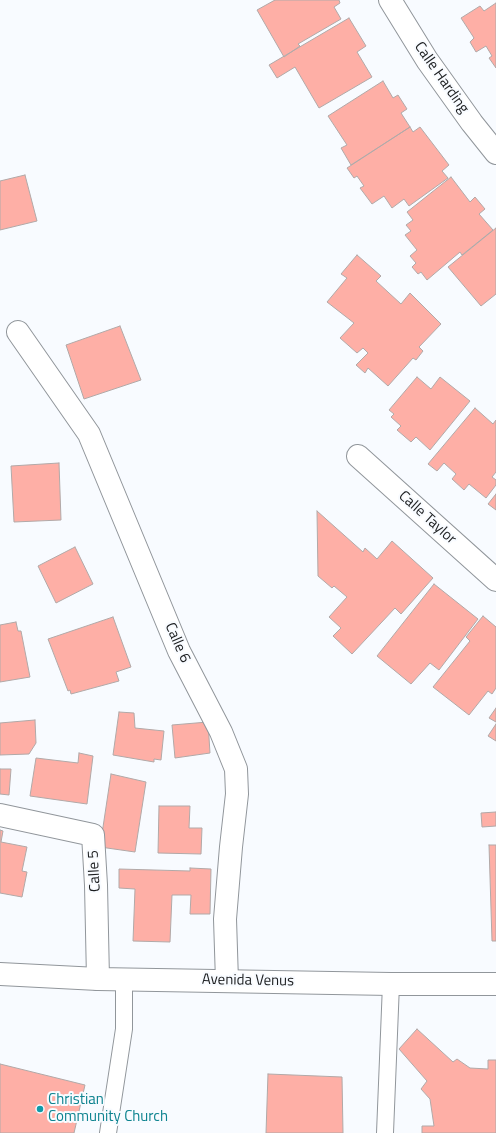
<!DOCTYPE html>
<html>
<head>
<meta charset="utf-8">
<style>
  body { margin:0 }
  canvas { display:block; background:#f8fbff }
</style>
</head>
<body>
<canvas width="496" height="1133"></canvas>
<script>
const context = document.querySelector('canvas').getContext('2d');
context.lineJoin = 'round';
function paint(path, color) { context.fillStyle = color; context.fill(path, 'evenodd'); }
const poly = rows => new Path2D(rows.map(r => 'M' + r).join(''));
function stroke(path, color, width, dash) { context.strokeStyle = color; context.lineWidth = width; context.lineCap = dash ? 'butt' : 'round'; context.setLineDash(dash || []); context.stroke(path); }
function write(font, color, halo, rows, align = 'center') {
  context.font = font + ' "Titillium Web",sans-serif'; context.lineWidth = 4; context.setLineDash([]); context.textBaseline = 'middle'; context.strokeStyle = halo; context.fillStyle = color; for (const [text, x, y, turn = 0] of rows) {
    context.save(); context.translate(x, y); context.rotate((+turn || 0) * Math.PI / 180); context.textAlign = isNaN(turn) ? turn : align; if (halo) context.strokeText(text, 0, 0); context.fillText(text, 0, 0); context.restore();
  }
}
const building = poly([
  [275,0,339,0,340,3,334,7,341,19,298,44,300,46,284,57,257,10,275,0],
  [496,3,496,68,489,58,492,56,486,46,476,52,470,42,474,38,461,18,480,6,484,11,496,3],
  [349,18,366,46,357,52,372,77,319,108,295,67,277,78,269,65,349,18],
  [383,81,393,98,398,95,407,109,401,113,410,127,351,165,341,148,347,145,328,116,383,81],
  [410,127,413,132,420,127,449,165,442,171,448,178,409,206,404,199,392,208,384,196,372,204,360,188,364,186,357,176,354,178,347,168,410,127],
  [25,175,37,221,0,230,0,181,25,175],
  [451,177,470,202,475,197,485,209,479,214,493,230,462,255,460,252,427,280,421,272,418,274,412,267,416,263,410,256,417,250,405,235,411,231,406,225,413,220,407,212,451,177],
  [496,228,496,294,481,306,448,267,496,228],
  [357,255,381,276,376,281,401,304,410,293,441,324,419,347,423,351,416,360,413,358,388,386,368,368,365,373,356,365,368,353,363,348,357,353,340,338,354,323,327,302,347,278,341,274,357,255],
  [120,326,141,380,84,399,66,345,120,326],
  [417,377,431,389,440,377,470,401,430,450,416,437,411,442,397,430,401,426,391,417,394,414,389,410,417,377],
  [475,408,493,424,496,420,496,472,492,477,496,480,496,485,486,498,469,484,464,490,452,479,456,474,444,463,437,471,428,464,475,408],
  [59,463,61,520,14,522,11,466,59,463],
  [496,494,496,510,488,504,496,494],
  [317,511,363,552,365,548,377,559,392,541,433,578,401,614,395,608,352,654,333,636,341,628,329,617,347,597,334,586,332,588,318,576,317,511],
  [75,547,93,584,56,603,38,566,75,547],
  [434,584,478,619,439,670,430,663,411,684,377,656,434,584],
  [483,616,496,627,496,688,492,694,488,691,469,715,433,687,470,641,466,637,483,616],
  [113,617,131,667,116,672,119,681,71,694,70,690,68,691,48,639,113,617],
  [16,622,18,631,21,631,30,677,0,682,0,625,16,622],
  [496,708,496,722,489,718,496,708],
  [119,712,134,713,135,728,164,731,161,760,154,759,154,762,113,755,119,712],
  [35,720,36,743,29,754,0,755,0,723,35,720],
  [208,722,210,753,175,758,172,725,208,722],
  [496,724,496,741,488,736,496,724],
  [79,753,93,756,87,804,30,796,36,758,78,763,79,753],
  [0,769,11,769,9,795,0,794,0,769],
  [111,774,146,782,135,852,100,847,111,774],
  [159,806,190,806,189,828,202,828,201,854,158,853,159,806],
  [496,812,496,826,482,827,481,813,496,812],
  [0,830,3,831,1,842,27,847,22,871,27,872,22,897,0,893,0,830],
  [489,845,496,845,496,941,492,941,489,845],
  [190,868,211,869,210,914,190,914,191,895,172,895,170,942,133,941,135,889,119,888,119,869,190,871,190,868],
  [417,1029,453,1062,457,1059,470,1068,488,1069,488,1060,496,1060,496,1133,422,1133,422,1126,434,1126,430,1099,421,1089,427,1081,399,1049,417,1029],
  [0,1064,85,1085,74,1133,0,1133,0,1064],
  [268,1074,342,1077,343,1133,266,1133,268,1074]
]);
const lane = poly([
  [108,1133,124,1029,124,979],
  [385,1133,391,984]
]);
const street = poly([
  [390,0,427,60,472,123,496,153],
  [18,332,89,434,179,651,221,732,236,769,237,794,231,847,225,919,227,981],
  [358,456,496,580],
  [0,815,93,835,96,885,98,979]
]);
const secondary = poly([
  [0,974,98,979,391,984,496,984]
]);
const markers = [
  [40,1109,4,"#0f9aa8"]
];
const streetNames = [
  ["Calle Harding",441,78,55],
  ["Calle Taylor",427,518,42],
  ["Calle 6",177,643,66],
  ["Calle 5",95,871,-93],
  ["Avenida Venus",248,981,1]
];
const cultureNames = [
  ["Christian",48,1100],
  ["Community Church",48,1117]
];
paint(building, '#feafa6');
stroke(building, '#b1a9a8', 1);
stroke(lane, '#91969b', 18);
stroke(street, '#91969b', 24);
stroke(secondary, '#91969b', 24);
stroke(lane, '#fff', 16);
stroke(street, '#fff', 22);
stroke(secondary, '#fff', 22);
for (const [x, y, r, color] of markers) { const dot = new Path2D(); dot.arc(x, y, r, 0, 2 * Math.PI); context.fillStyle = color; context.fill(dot); stroke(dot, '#f8fbff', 1.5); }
write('15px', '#1b1d1f', '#f8fbff', streetNames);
write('15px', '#0d838f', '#f8fbff', cultureNames, 'left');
</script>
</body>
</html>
